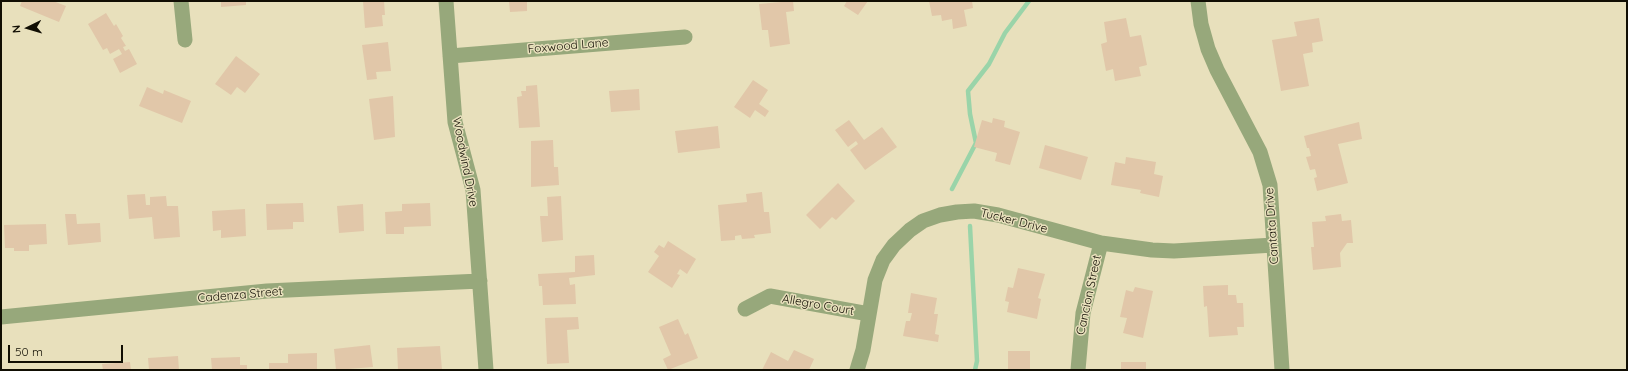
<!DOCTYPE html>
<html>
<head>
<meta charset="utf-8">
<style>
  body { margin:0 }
  #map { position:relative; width:1628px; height:371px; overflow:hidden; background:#e8e0bc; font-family:Quicksand,sans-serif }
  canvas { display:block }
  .frame { position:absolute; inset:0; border:2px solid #110e03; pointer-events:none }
  .north { position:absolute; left:8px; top:8px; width:40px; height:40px; -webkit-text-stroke:3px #e8e0bc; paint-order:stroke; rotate:265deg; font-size:11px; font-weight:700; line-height:16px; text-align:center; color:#110e03 }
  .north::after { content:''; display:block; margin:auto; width:14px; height:18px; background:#110e03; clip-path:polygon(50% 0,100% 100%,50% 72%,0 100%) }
  .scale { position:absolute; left:8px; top:345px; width:115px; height:18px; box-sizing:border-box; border:2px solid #110e03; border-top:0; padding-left:5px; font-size:12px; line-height:14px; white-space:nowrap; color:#110e03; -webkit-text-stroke:3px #e8e0bc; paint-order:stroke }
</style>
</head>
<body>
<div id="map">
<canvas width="1628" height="371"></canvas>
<div class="frame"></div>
<div class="north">N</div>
<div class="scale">50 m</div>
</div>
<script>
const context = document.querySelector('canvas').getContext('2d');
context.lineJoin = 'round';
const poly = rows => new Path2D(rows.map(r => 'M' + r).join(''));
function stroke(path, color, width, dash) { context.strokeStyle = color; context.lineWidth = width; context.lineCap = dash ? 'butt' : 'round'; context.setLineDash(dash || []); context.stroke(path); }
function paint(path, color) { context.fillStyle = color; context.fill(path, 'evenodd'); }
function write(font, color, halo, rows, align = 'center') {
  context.font = font + ' Quicksand,sans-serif'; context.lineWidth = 3; context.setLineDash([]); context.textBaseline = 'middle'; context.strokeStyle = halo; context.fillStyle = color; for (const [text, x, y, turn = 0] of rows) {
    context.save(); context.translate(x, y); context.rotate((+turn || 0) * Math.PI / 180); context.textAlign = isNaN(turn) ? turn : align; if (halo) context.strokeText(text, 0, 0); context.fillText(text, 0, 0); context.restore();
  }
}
const stream = poly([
  [952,189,976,143,970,114,968,91,989,64,1005,33,1029,1],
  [970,226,977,361,975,370]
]);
const building = poly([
  [22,1,53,1,66,6,59,22,20,6],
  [221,1,246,1,246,5,221,7],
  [363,1,384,1,385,15,382,15,383,26,365,28],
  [509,1,527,1,527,11,510,12],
  [793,1,794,11,786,12,790,44,770,47,768,30,762,30,759,4],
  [847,1,868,1,858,15,844,6],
  [929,1,972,1,973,8,964,10,967,26,953,29,952,19,942,21,941,15,932,16],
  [106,13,114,26,116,24,123,36,121,38,126,46,123,47,125,51,129,49,137,64,120,73,113,59,122,54,119,49,110,54,107,48,103,50,88,24],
  [1126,18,1130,37,1141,35,1147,65,1139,67,1141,76,1115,81,1113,69,1106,71,1101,44,1107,42,1104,22],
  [1319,18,1323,41,1312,43,1313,52,1303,54,1309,86,1281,91,1272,40,1297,36,1294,22],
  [388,42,391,71,376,72,377,79,367,80,362,45],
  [236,56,260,74,245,93,237,87,231,95,215,84],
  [753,80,768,90,759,104,769,111,765,117,755,110,750,118,734,107],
  [537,85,540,127,519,128,517,97,522,96,521,91,526,91,526,86],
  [147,87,163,94,164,90,191,101,182,123,139,106],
  [639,89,640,110,611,112,609,91],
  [393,96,395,137,374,140,369,99],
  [993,118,1005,121,1004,127,1020,132,1010,165,995,161,997,153,974,147,982,120,992,123],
  [849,120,864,140,882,127,897,147,865,170,850,150,858,144,856,141,848,147,835,130],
  [1359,122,1362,139,1338,144,1348,183,1317,191,1314,178,1317,177,1315,169,1310,170,1306,157,1311,156,1309,148,1307,148,1304,136],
  [718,126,720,148,678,153,675,131],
  [553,140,554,167,558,167,559,185,531,187,531,141],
  [1045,145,1088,157,1081,180,1039,168],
  [1126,157,1156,162,1154,174,1163,176,1159,197,1140,193,1141,190,1111,185,1115,162,1125,164],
  [838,183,855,201,836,220,832,217,820,229,806,215],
  [762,192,764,212,769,212,771,233,754,235,755,238,742,239,741,235,735,236,735,240,721,241,718,205,747,202,746,194],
  [145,194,146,205,150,205,150,197,166,196,167,206,178,206,180,237,154,239,152,217,129,219,127,195],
  [561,196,563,240,542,242,540,216,548,216,547,197],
  [303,203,304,222,293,222,293,229,267,230,266,204],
  [430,203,431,226,404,227,404,234,386,234,385,212,402,211,402,204],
  [363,204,364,231,339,233,337,206],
  [245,209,246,236,221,238,221,230,213,231,212,211],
  [65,214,76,214,77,224,100,223,101,242,68,245],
  [1341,214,1342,221,1351,220,1353,243,1347,243,1340,253,1341,267,1313,270,1311,247,1314,247,1312,222,1326,221,1325,216],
  [46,224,47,244,29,245,29,251,14,251,14,248,5,248,4,225],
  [668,241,696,259,687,274,680,269,677,274,680,275,672,288,648,272,659,256,654,252,659,245,664,248],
  [594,255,595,275,569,278,570,285,575,284,576,304,543,305,542,286,539,286,538,274,575,272,575,256],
  [1018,268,1045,274,1038,298,1041,299,1037,319,1007,312,1009,302,1005,301,1008,287,1013,288],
  [1228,285,1228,295,1236,295,1237,303,1243,303,1244,327,1237,327,1238,335,1209,337,1207,306,1204,307,1203,286],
  [1135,287,1153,291,1143,338,1123,333,1127,318,1120,317,1126,290,1133,292],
  [911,293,937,298,934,314,938,314,935,334,939,335,938,342,903,336,906,321,910,321,912,313,908,313],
  [578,317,579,329,567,330,569,363,547,364,545,318],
  [678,319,685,335,688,333,698,358,668,370,663,359,671,355,659,327],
  [370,345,373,367,336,370,334,349],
  [440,346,442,370,398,370,397,348],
  [794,350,814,359,809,370,762,370,771,352,788,361],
  [1008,351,1030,351,1030,370,1008,370],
  [317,353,317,370,269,370,269,363,288,363,288,354],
  [178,356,179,370,149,370,148,358],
  [240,357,240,365,247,365,247,370,212,370,211,358],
  [130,362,131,370,103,370,102,364],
  [1121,362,1146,362,1146,370,1121,370]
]);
const minor = poly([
  [181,1,185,40],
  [446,1,455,122,473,190,486,370],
  [1198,1,1201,24,1208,49,1217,70,1260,152,1270,185,1282,370],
  [450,56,685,37],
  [745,309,770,296,869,314],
  [1,317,267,291,480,281],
  [857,370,863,350,875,280,883,260,894,245,910,230,923,221,940,215,957,212,974,211,998,215,1101,243,1152,250,1174,251,1274,245],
  [1078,370,1083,313,1101,243]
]);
const streetNames = [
  ["Foxwood Lane",568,46,-5],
  ["Woodwind Drive",465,162,79],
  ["Tucker Drive",1014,221,14],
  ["Cantata Drive",1272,226,-94],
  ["Cadenza Street",240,295,-5],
  ["Cancion Street",1089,295,-78],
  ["Allegro Court",818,305,10]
];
stroke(stream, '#9ad4a9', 4.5);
paint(building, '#e1c7a9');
stroke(minor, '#97a87b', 15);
write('12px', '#110e03', '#e8e0bc', streetNames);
</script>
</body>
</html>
